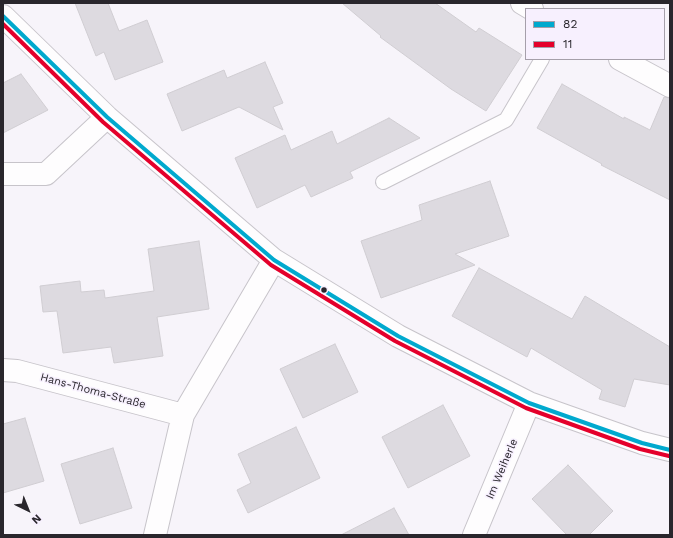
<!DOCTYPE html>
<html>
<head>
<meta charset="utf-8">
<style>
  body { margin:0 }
  #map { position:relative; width:673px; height:538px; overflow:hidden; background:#f7f4fa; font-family:"Work Sans",sans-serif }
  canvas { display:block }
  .frame { position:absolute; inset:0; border:4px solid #29262c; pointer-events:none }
  .legend { position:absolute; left:525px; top:8px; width:140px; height:52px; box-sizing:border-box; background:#f7f0fe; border:1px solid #a59faa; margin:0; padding:5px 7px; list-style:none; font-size:12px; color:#29262c }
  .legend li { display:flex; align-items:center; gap:8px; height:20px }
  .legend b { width:20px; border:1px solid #a59faa }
  .north { position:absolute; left:8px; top:490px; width:40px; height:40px; -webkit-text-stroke:3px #f7f0fe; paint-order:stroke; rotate:137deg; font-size:11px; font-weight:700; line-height:16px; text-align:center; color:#29262c }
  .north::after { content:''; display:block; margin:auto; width:14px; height:18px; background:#29262c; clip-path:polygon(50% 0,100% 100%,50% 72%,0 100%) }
</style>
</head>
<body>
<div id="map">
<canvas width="673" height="538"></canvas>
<div class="frame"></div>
<ul class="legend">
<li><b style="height:5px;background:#00a9ce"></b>82</li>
<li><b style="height:5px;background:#e4002b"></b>11</li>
</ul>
<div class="north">N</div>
</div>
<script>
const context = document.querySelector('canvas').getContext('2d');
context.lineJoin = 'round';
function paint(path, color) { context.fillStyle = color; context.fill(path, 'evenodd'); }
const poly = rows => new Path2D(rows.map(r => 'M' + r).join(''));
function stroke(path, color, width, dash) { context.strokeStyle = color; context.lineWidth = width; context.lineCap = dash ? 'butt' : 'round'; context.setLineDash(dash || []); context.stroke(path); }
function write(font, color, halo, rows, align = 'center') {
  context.font = font + ' "Work Sans",sans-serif'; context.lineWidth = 3; context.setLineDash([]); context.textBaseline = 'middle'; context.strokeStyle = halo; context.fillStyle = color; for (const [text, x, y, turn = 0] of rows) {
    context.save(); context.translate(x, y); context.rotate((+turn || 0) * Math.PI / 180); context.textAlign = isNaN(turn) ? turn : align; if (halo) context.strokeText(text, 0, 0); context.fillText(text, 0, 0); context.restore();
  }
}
const building = poly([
  [75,3,108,3,119,31,147,20,163,62,115,80,104,52,96,56,75,3],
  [342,3,435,3,476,32,479,28,522,55,486,111,451,89,380,37,381,36,342,3],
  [265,62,283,103,273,107,283,130,239,107,182,131,167,94,224,70,227,78,265,62],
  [21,74,48,110,3,133,3,83,21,74],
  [562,84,624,119,624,117,650,130,664,97,670,98,670,200,601,165,602,164,537,128,562,84],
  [389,118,420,138,350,172,353,178,311,197,305,185,257,208,235,158,285,135,291,150,332,131,337,144,389,118],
  [490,181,509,236,455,254,475,265,381,298,361,241,422,220,419,205,490,181],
  [199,241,209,309,157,317,163,356,114,363,111,347,63,353,57,311,43,312,40,286,80,281,81,292,104,290,105,298,154,291,148,249,199,241],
  [479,268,572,319,585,296,670,347,670,385,634,379,625,407,599,399,602,390,531,348,527,357,452,316,479,268],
  [335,344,358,392,303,418,280,369,335,344],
  [443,405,470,456,408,488,382,437,443,405],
  [25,418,44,481,3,493,3,424,25,418],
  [296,427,320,478,248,513,237,490,251,483,238,454,296,427],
  [113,448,132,508,80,524,61,464,113,448],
  [568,465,613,511,589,535,567,535,532,499,568,465],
  [394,508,409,535,341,535,394,508]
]);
const service = poly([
  [383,182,506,120,542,59]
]);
const minor = poly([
  [522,3,532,9],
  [3,16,107,117,274,260,398,336,529,403,642,443,670,450],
  [620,59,670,86],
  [3,174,46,174,107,117],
  [3,370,17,371,183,415],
  [155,535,183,415,274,260],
  [474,535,529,403]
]);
const bus1 = poly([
  [3,16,107,117,274,260,398,336,529,403,642,443,670,450]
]);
const bus2 = poly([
  [3,24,103,122,271,265,395,341,526,408,640,449,669,456]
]);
const markers = [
  [324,290,3.5,"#29262c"]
];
const streetNames = [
  ["Hans-Thoma-Straße",93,391,15],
  ["Im Weiherle",502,469,-67]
];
paint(building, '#dddae0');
stroke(building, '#d0cdd2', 1);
stroke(service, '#c7c4ca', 16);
stroke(minor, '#c7c4ca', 24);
stroke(service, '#fefdfe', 14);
stroke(minor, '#fefdfe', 22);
stroke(bus1, '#00a9ce', 4);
stroke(bus2, '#e4002b', 4);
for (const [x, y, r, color] of markers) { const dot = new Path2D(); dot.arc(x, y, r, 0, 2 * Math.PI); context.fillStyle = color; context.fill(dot); stroke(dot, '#f7f0fe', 1.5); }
write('11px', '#29262c', '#f7f0fe', streetNames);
</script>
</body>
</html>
